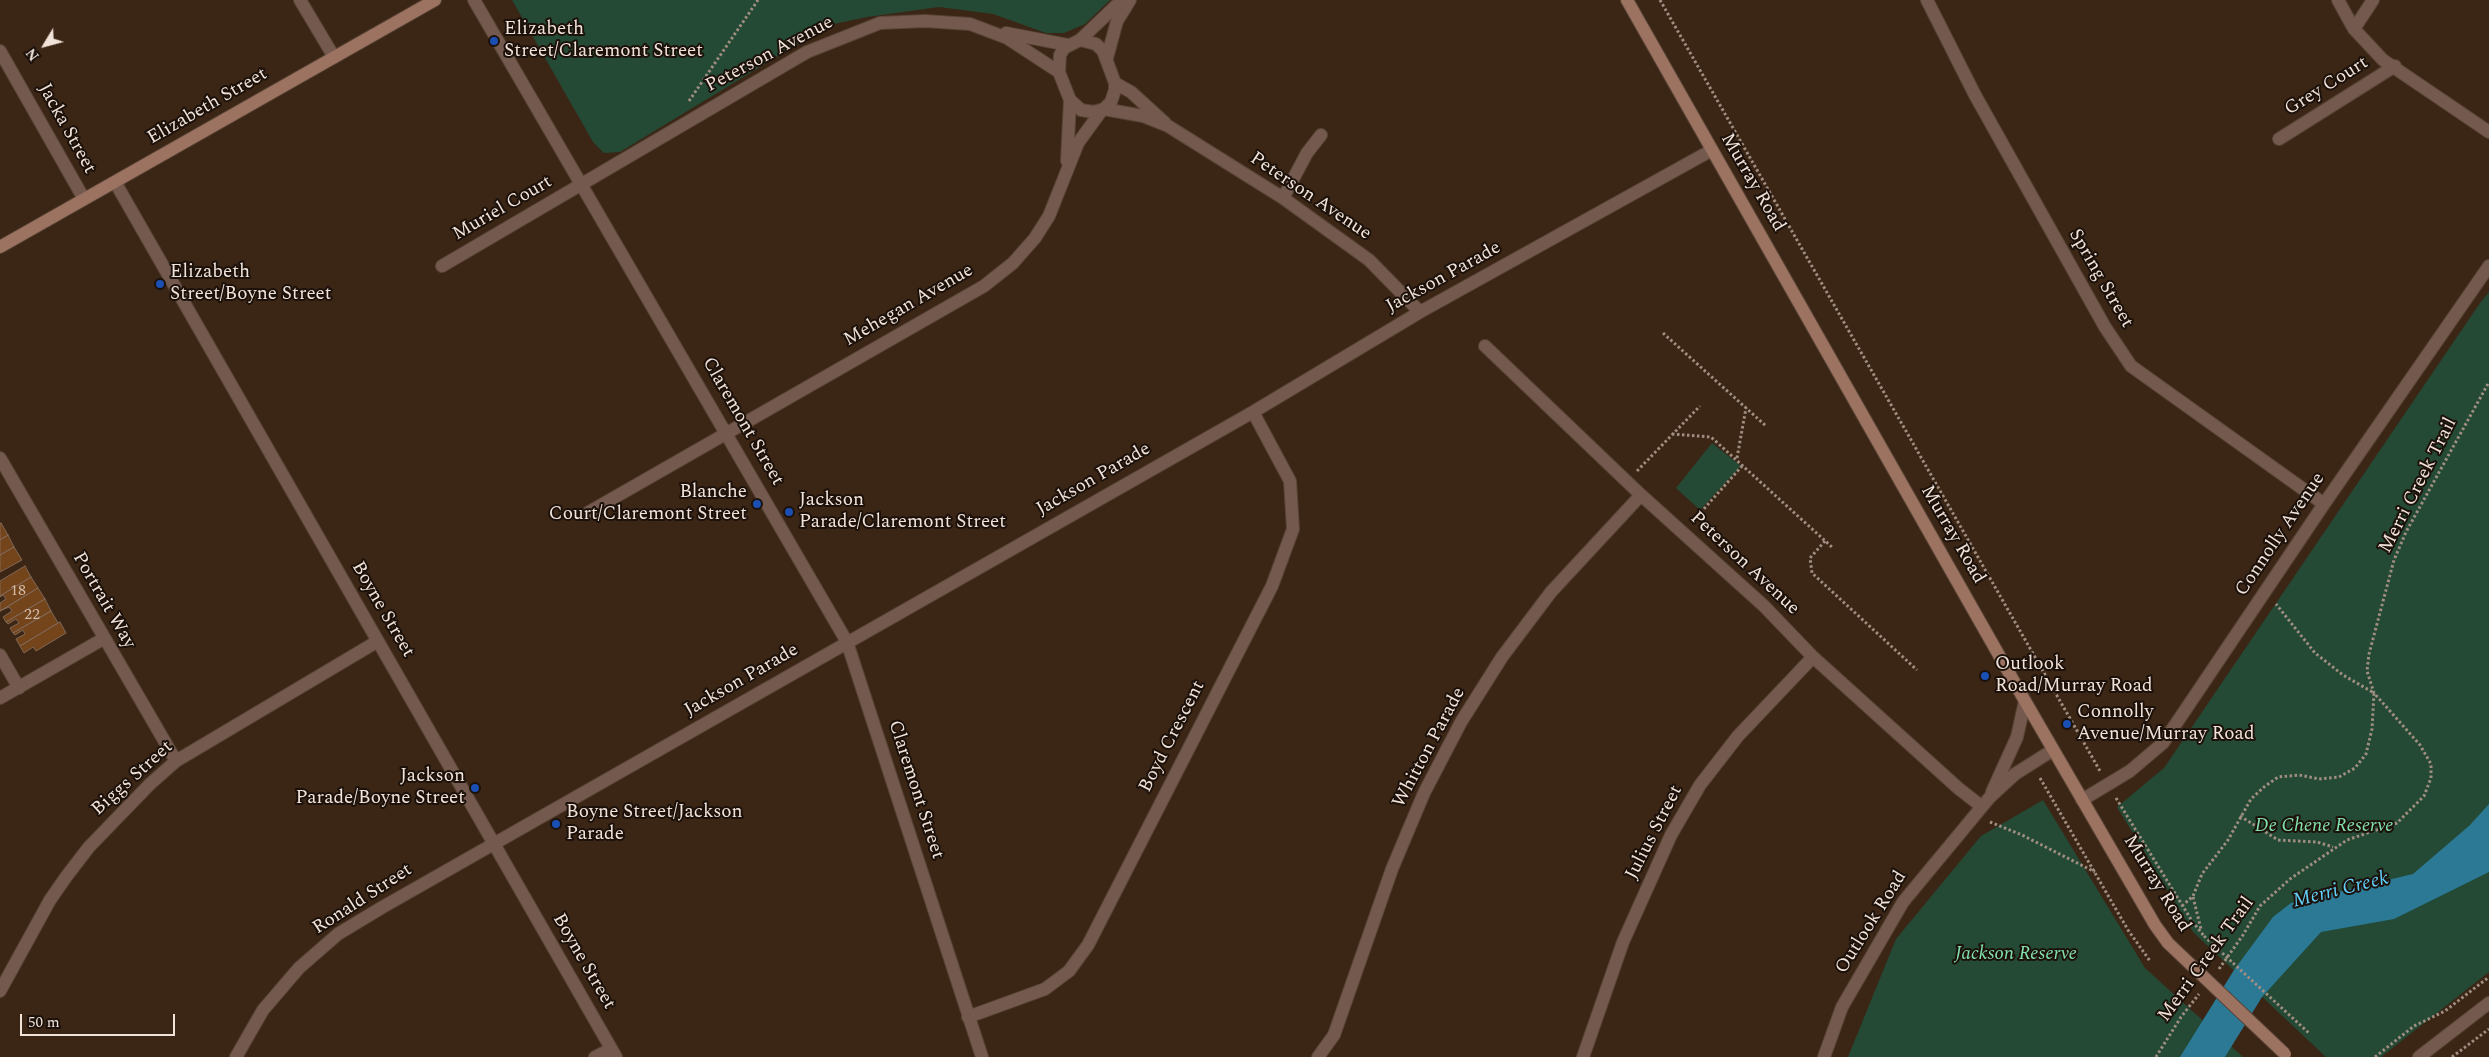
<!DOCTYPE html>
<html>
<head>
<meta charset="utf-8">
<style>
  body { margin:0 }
  #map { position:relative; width:2489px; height:1057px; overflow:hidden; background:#3b2616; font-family:Spectral,serif }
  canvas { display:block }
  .north { position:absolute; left:20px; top:20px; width:50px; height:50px; -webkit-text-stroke:4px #1b110a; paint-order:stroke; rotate:233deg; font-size:14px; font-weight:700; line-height:20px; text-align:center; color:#f1e3d9 }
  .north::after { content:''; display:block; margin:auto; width:18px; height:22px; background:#f1e3d9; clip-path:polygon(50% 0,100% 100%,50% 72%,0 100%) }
  .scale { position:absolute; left:20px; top:1014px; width:155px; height:22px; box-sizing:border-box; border:2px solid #f1e3d9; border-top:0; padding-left:6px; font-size:15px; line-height:18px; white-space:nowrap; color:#f1e3d9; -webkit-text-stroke:4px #1b110a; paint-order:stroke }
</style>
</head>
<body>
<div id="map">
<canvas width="2489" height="1057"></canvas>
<div class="north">N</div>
<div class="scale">50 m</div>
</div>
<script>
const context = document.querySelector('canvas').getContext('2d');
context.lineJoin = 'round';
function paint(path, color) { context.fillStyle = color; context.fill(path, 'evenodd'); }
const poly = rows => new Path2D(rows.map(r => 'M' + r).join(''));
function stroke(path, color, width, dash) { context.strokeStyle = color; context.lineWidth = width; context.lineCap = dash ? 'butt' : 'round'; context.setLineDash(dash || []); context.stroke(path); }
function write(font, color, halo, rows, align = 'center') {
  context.font = font + ' Spectral,serif'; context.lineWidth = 4; context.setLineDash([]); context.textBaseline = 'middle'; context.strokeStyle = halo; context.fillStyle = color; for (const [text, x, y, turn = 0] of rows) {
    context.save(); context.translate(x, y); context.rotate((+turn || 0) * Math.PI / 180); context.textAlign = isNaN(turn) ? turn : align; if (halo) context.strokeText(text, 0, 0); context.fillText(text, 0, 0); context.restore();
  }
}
const green = poly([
  [512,0,1110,0,1085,24,1064,33,1046,33,993,14,939,7,867,17,829,25,620,152,604,153,593,142],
  [2489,292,2489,972,2381,1057,2326,1057,2193,932,2117,807,2164,768,2480,303],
  [1712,443,1741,466,1700,510,1676,488],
  [2043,800,2145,968,2243,1057,1848,1057,1896,939,1981,836]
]);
const water = poly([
  [2489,804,2489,872,2394,919,2321,932,2262,997,2225,1057,2180,1057,2234,970,2273,917,2291,903,2413,874,2470,825]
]);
const building = poly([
  [1,523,8,535,0,540,0,524,1,523],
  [8,535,14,547,0,555,0,540,8,535],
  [14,547,22,560,0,572,0,555,14,547],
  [25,566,31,577,0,596,0,581,25,566],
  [31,577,38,588,0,611,0,603,6,599,3,595,0,597,0,596,31,577],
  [38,588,45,599,6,622,3,617,12,611,9,607,0,611,38,588],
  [45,599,51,611,13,633,10,628,19,623,16,619,8,624,6,622,45,599],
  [51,611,58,623,20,646,16,639,25,634,23,630,15,635,13,633,51,611],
  [60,622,66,633,36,651,33,647,24,653,20,646,60,622]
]);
const path = poly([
  [1660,0,2100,771],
  [689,101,758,0],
  [1663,333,1766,426],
  [1672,434,1711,437,1833,548],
  [1737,458,1746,408],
  [1637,471,1700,406],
  [1694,520,1743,465],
  [1825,541,1810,558,1812,573,1917,670],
  [2040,778,2128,930,2150,961],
  [2116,798,2192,921,2204,936],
  [2240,816,2278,840,2317,842,2333,847],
  [1990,822,2022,835,2095,872],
  [2193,897,2201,929],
  [2182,906,2193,896,2202,874,2228,840,2251,799,2264,787,2278,777,2299,775,2319,779,2339,777,2355,768,2366,754,2372,729,2374,693,2343,675,2315,653,2276,604],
  [2233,963,2310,1034],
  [2219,969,2243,935,2260,906,2290,879,2347,840,2397,823,2424,796,2431,778,2431,764,2420,745,2374,693,2367,671,2369,654,2394,560,2406,532,2489,382],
  [2156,1057,2181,1017,2199,994],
  [2375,1057,2414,1026,2445,1011,2489,977],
  [2452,1057,2489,1029]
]);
const street = poly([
  [300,0,334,57],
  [474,0,847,642,982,1057],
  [1927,0,1975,95,2105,327,2131,366,2324,504],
  [2338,0,2354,29,2383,60,2489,132],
  [2354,29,2373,0],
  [1006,33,1068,45],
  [1080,40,1096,44,1103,51,1115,83,1115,90,1111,102,1104,109,1094,112,1081,110,1070,100,1059,72,1060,55,1064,48,1080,40],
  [1080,40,1122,0],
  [0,51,84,199],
  [1107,58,1117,21,1130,0],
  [1115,83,1131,92,1165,123],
  [1104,109,1143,116,1168,126,1283,198,1369,260,1420,312],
  [2279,139,2395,66],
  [1067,161,1070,100],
  [115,182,616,1057],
  [1283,198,1307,153,1321,135],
  [442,266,807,52,880,23,925,21,970,24,1007,38,1059,72],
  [1485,346,1641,495,1764,606,1813,657,1958,788,1981,806],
  [0,458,176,761],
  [589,512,984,286,1013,263,1035,238,1049,216,1078,143,1102,110],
  [0,655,19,688],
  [0,698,103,639],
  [1992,792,2017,737,2025,701],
  [2082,800,2130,771,2163,743,2324,504,2489,266],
  [0,991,50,900,66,877,89,847,150,784,176,761,378,641],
  [968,1017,1045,989,1069,971,1088,945,1272,586,1293,529,1290,481,1253,412],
  [236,1057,263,1010,299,968,338,934,381,908,1253,412,1420,312,1712,150],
  [595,1057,611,1049],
  [1318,1057,1334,1035,1392,869,1424,793,1461,722,1502,657,1551,592,1641,495],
  [1583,1057,1623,942,1671,835,1700,785,1738,736,1813,657],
  [1824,1057,1842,1007,1903,902,1990,797,2015,774,2053,750],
  [2419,1057,2489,1003]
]);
const secondary = poly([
  [1627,0,2025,701,2155,925,2168,943],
  [0,247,435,0]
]);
const pathBridge = poly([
  [2204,936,2233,963]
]);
const secondaryBridge = poly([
  [2168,943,2285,1054]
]);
const markers = [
  [494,41,5,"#1a4fb4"],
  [160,284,5,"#1a4fb4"],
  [757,504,5,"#1a4fb4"],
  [789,512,5,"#1a4fb4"],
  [1985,676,5,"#1a4fb4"],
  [2067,724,5,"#1a4fb4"],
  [475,788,5,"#1a4fb4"],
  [556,824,5,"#1a4fb4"]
];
const numberNames = [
  ["18",18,592],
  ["22",32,616]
];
const poiNames = [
  ["Elizabeth",504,30],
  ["Street/Claremont Street",504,52],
  ["Elizabeth",170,273],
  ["Street/Boyne Street",170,295],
  ["Blanche",747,493,"right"],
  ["Court/Claremont Street",747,515,"right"],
  ["Jackson",799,501],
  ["Parade/Claremont Street",799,523],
  ["Outlook",1995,665],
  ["Road/Murray Road",1995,687],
  ["Connolly",2077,713],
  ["Avenue/Murray Road",2077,735],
  ["Jackson",465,777,"right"],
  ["Parade/Boyne Street",465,799,"right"],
  ["Boyne Street/Jackson",566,813],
  ["Parade",566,835]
];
const streetNames = [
  ["Peterson Avenue",770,55,-28],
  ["Grey Court",2327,87,-32],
  ["Elizabeth Street",208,107,-30],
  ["Jacka Street",66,129,61],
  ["Murray Road",1752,183,60],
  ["Peterson Avenue",1310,197,34],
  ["Muriel Court",503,209,-30],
  ["Jackson Parade",1444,278,-29],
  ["Spring Street",2100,279,60],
  ["Mehegan Avenue",909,306,-30],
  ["Claremont Street",742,422,60],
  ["Jackson Parade",1094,480,-30],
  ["Merri Creek Trail",2419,486,-63],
  ["Murray Road",1952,535,60],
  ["Connolly Avenue",2281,535,-56],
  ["Peterson Avenue",1744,564,43],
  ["Portrait Way",103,601,60],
  ["Boyne Street",382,610,60],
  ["Jackson Parade",742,681,-30],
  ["Boyd Crescent",1173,737,-63],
  ["Whitton Parade",1430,748,-62],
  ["Biggs Street",133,779,-42],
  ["Claremont Street",915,790,72],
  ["Julius Street",1655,833,-63],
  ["Murray Road",2156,884,58],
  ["Ronald Street",363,900,-33],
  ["Outlook Road",1872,923,-58],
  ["Merri Creek Trail",2207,960,-54],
  ["Boyne Street",583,962,60]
];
const parkNames = [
  ["De Chene Reserve",2324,827],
  ["Jackson Reserve",2016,955]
];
const waterNames = [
  ["Merri Creek",2341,891,-14]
];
paint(green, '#244935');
paint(water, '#2c7996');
paint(building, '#74441a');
stroke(building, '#806756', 1);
stroke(street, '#584435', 14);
stroke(secondary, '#584435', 14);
stroke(path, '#9f8e81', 3, [2.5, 2.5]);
stroke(street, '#74594e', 12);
stroke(secondary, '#9c7261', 12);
stroke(secondaryBridge, '#584435', 14, []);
stroke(pathBridge, '#9f8e81', 3, [2.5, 2.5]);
stroke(secondaryBridge, '#9c7261', 12);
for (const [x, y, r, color] of markers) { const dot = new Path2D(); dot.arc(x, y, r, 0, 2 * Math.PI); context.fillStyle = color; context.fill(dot); stroke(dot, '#1b110a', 2); }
write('16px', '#d2bba9', null, numberNames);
write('19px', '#f1e3d9', '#1b110a', poiNames, 'left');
write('19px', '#f1e3d9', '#1b110a', streetNames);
write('italic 19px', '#82e1ad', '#1b110a', parkNames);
write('italic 20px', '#62d0fb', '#1b110a', waterNames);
</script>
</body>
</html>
